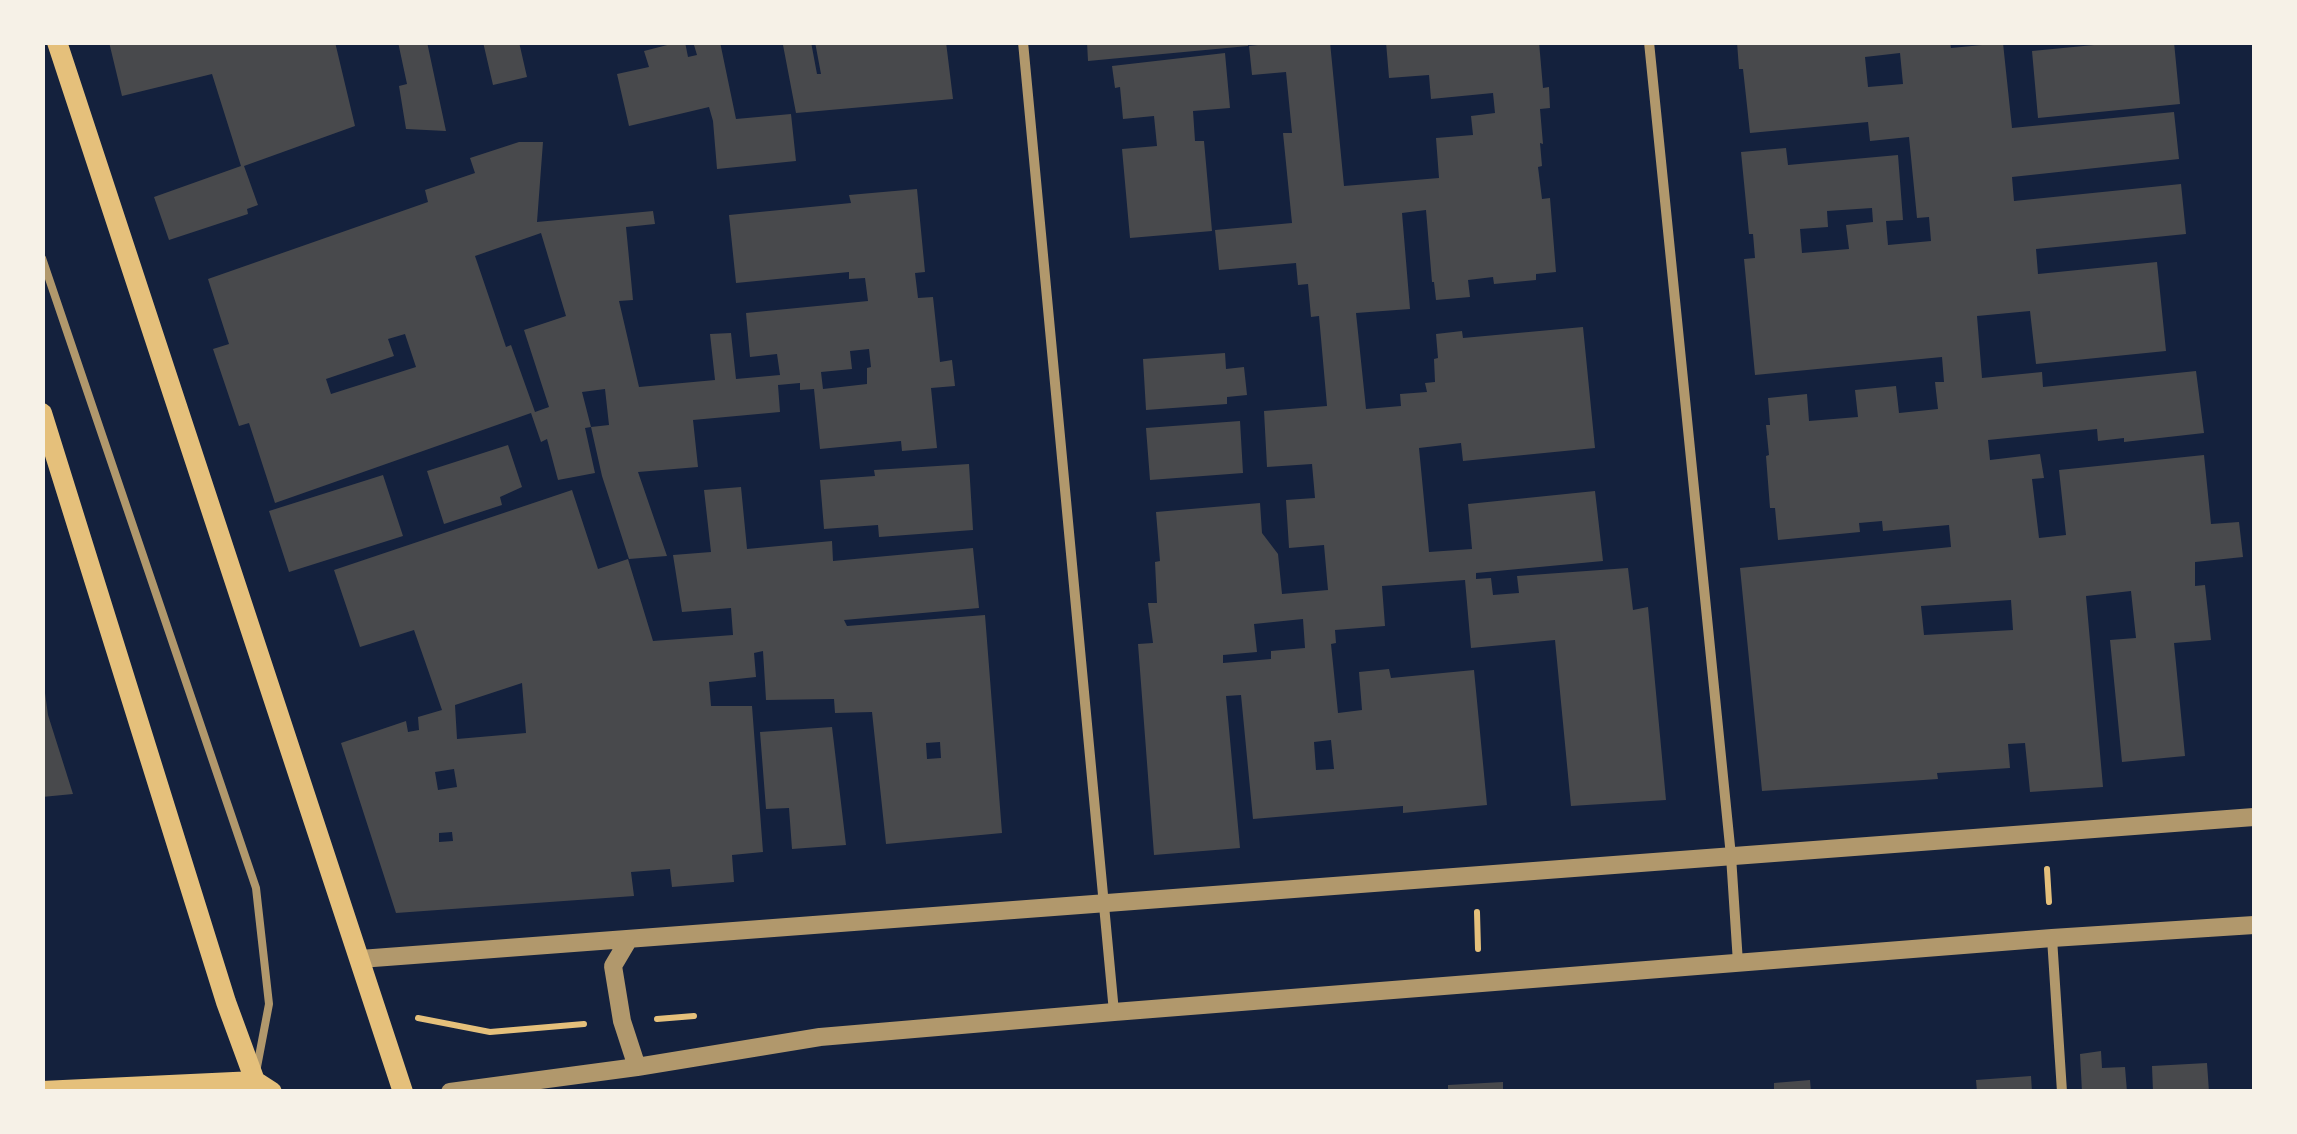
<!DOCTYPE html>
<html>
<head>
<meta charset="utf-8">
<style>
  body { margin:0 }
  #map { position:relative; width:2297px; height:1134px; overflow:hidden; background:#14213d; font-family:Karla,sans-serif }
  canvas { display:block }
  .frame { position:absolute; inset:0; border:45px solid #f6f1e7; pointer-events:none }
</style>
</head>
<body>
<div id="map">
<canvas width="2297" height="1134"></canvas>
<div class="frame"></div>
</div>
<script>
const context = document.querySelector('canvas').getContext('2d');
context.lineJoin = 'round';
function paint(path, color) { context.fillStyle = color; context.fill(path, 'evenodd'); }
const poly = rows => new Path2D(rows.map(r => 'M' + r).join(''));
function stroke(path, color, width, dash) { context.strokeStyle = color; context.lineWidth = width; context.lineCap = dash ? 'butt' : 'round'; context.setLineDash(dash || []); context.stroke(path); }
const building = poly([
  [109,42,335,42,355,126,244,166,258,205,247,209,248,214,169,240,154,197,241,166,212,74,122,96],
  [398,42,427,42,446,131,406,129,399,86,407,84],
  [483,42,519,42,527,77,493,85],
  [679,42,685,42,688,57,697,55,694,45,720,42,736,119,791,114,796,161,717,169,713,121,709,107,629,126,617,74,649,67,644,51],
  [793,42,811,42,817,74,821,74,815,42,946,42,953,99,796,113,783,45],
  [1087,42,1248,42,1248,46,1088,61],
  [1285,42,1330,42,1344,186,1439,178,1436,138,1473,135,1471,116,1495,113,1493,93,1431,99,1429,75,1389,78,1386,42,1539,42,1543,88,1549,87,1550,108,1540,109,1543,144,1540,143,1542,166,1538,167,1542,199,1550,198,1556,272,1536,274,1536,280,1494,284,1493,277,1468,280,1470,297,1436,300,1434,282,1432,282,1426,210,1402,213,1410,309,1356,313,1366,409,1401,406,1400,394,1427,392,1425,383,1435,382,1434,359,1438,358,1436,334,1462,331,1463,338,1583,327,1595,448,1463,461,1461,443,1419,448,1429,552,1472,549,1468,504,1595,491,1603,561,1476,573,1476,579,1491,578,1493,595,1519,593,1517,576,1628,568,1633,610,1648,607,1666,800,1571,806,1555,640,1471,648,1465,580,1382,586,1385,626,1335,630,1336,643,1331,644,1338,713,1362,710,1359,672,1389,669,1391,678,1474,670,1487,805,1403,813,1403,806,1253,819,1241,695,1226,696,1240,848,1154,855,1138,644,1153,643,1148,603,1157,603,1155,562,1160,561,1156,512,1260,503,1262,533,1278,554,1282,594,1328,590,1324,545,1289,548,1286,500,1315,498,1312,464,1267,467,1264,411,1327,406,1319,316,1311,317,1308,284,1298,285,1296,263,1219,270,1215,230,1292,223,1283,133,1292,133,1286,72,1252,75,1249,46],
  [1303,619,1305,648,1271,651,1271,659,1223,663,1223,655,1257,652,1254,624],
  [1331,740,1334,769,1316,770,1314,742],
  [1737,42,1950,42,1951,48,2003,43,2012,128,2174,112,2179,159,2012,177,2014,201,2181,184,2186,234,2036,249,2038,274,2157,262,2166,351,2036,364,2030,311,1977,316,1982,378,2042,372,2043,387,2196,371,2204,433,2124,442,2124,438,2098,441,2097,429,1988,440,1990,460,2040,454,2044,478,2032,479,2039,538,2066,535,2059,470,2204,455,2211,524,2239,522,2243,557,2195,562,2195,586,2205,585,2211,640,2174,643,2185,756,2122,762,2110,640,2136,638,2131,591,2086,596,2103,787,2030,792,2025,743,2008,744,2010,768,1937,773,1938,779,1762,791,1740,568,1951,547,1949,525,1883,531,1882,521,1859,523,1860,532,1778,540,1775,508,1770,508,1766,456,1769,455,1766,425,1770,425,1768,398,1807,394,1809,421,1858,417,1855,390,1896,386,1899,413,1938,409,1935,382,1944,382,1942,357,1755,375,1744,259,1755,258,1753,234,1749,234,1741,152,1786,148,1788,165,1898,155,1903,220,1886,221,1888,245,1931,241,1929,217,1917,218,1909,137,1870,141,1868,122,1750,133,1743,69,1739,69],
  [1900,53,1903,84,1868,87,1865,57],
  [1872,208,1873,222,1846,225,1849,249,1802,253,1800,229,1828,227,1827,211],
  [2011,600,2013,630,1924,635,1921,606],
  [2125,42,2174,42,2180,104,2038,118,2032,51],
  [1225,53,1230,108,1193,111,1195,141,1204,141,1212,231,1130,238,1122,149,1157,146,1154,116,1123,119,1120,87,1115,88,1112,66],
  [519,142,543,142,537,222,653,211,655,224,626,227,633,300,619,301,639,387,715,380,710,334,731,333,736,379,780,375,777,354,750,357,746,313,868,301,865,278,849,279,849,272,736,283,729,215,851,203,849,195,917,189,925,272,915,273,918,298,933,297,940,362,952,360,955,386,931,388,937,448,902,451,901,441,820,449,814,389,800,390,800,383,778,385,780,412,693,420,698,467,638,472,667,556,629,559,602,476,591,427,585,428,595,473,558,480,547,439,541,442,531,413,275,503,249,423,239,426,213,349,229,344,208,279,428,202,425,190,475,173,470,158],
  [541,233,566,316,524,330,549,407,535,412,511,345,506,347,475,256],
  [405,334,416,367,331,394,326,379,394,356,388,339],
  [869,349,871,367,867,368,867,384,823,389,821,372,852,369,850,351],
  [605,389,609,425,591,427,582,392],
  [1225,353,1226,369,1244,367,1247,395,1227,397,1227,404,1146,410,1143,359],
  [1240,421,1243,473,1150,480,1146,428],
  [508,445,522,487,500,497,502,505,444,524,427,471],
  [969,464,973,530,879,537,878,525,824,529,820,480,875,476,874,470],
  [383,475,403,536,289,572,269,511],
  [741,487,747,549,832,541,833,561,973,548,979,608,844,620,847,626,985,615,1002,833,886,844,872,712,835,713,834,699,766,700,763,651,754,653,756,677,709,682,711,706,752,706,763,852,732,855,734,882,672,887,670,869,631,872,634,896,396,913,341,743,406,721,408,732,419,730,418,717,442,710,414,630,360,647,334,570,572,490,598,569,628,559,653,641,733,635,731,608,682,612,673,555,711,552,704,490],
  [522,683,526,733,457,739,455,705],
  [940,742,941,758,927,759,926,743],
  [454,769,457,787,438,790,435,772],
  [452,832,453,841,439,842,439,833],
  [42,693,45,693,48,715,73,794,42,797],
  [832,727,846,845,792,849,789,808,766,809,760,732],
  [2101,1051,2102,1068,2125,1067,2127,1092,2082,1092,2080,1054],
  [2207,1063,2209,1092,2153,1092,2152,1066],
  [2031,1076,2032,1092,1977,1092,1976,1080],
  [1810,1080,1811,1092,1774,1092,1774,1083],
  [1503,1082,1503,1092,1448,1092,1448,1085]
]);
const path = poly([
  [2047,869,2049,902],
  [1477,912,1478,949],
  [418,1018,490,1032,584,1024],
  [657,1019,694,1016]
]);
const service = poly([
  [42,258,256,888,269,1004,257,1067]
]);
const minor = poly([
  [1023,42,1114,1012],
  [1649,42,1731,856,1738,963],
  [2052,938,2062,1092]
]);
const tertiary = poly([
  [629,939,613,966,622,1021,637,1067],
  [360,959,2254,817],
  [450,1092,637,1067,820,1037,1114,1012,2052,938,2254,925]
]);
const secondary = poly([
  [57,42,403,1092],
  [42,413,226,1002,255,1081],
  [255,1081,272,1092],
  [42,1091,255,1081]
]);
paint(building, '#48494c');
stroke(path, '#e5c07b', 6);
stroke(service, '#b1986c', 8);
stroke(minor, '#b1986c', 10);
stroke(tertiary, '#b1986c', 18);
stroke(secondary, '#e5c07b', 20);
</script>
</body>
</html>
